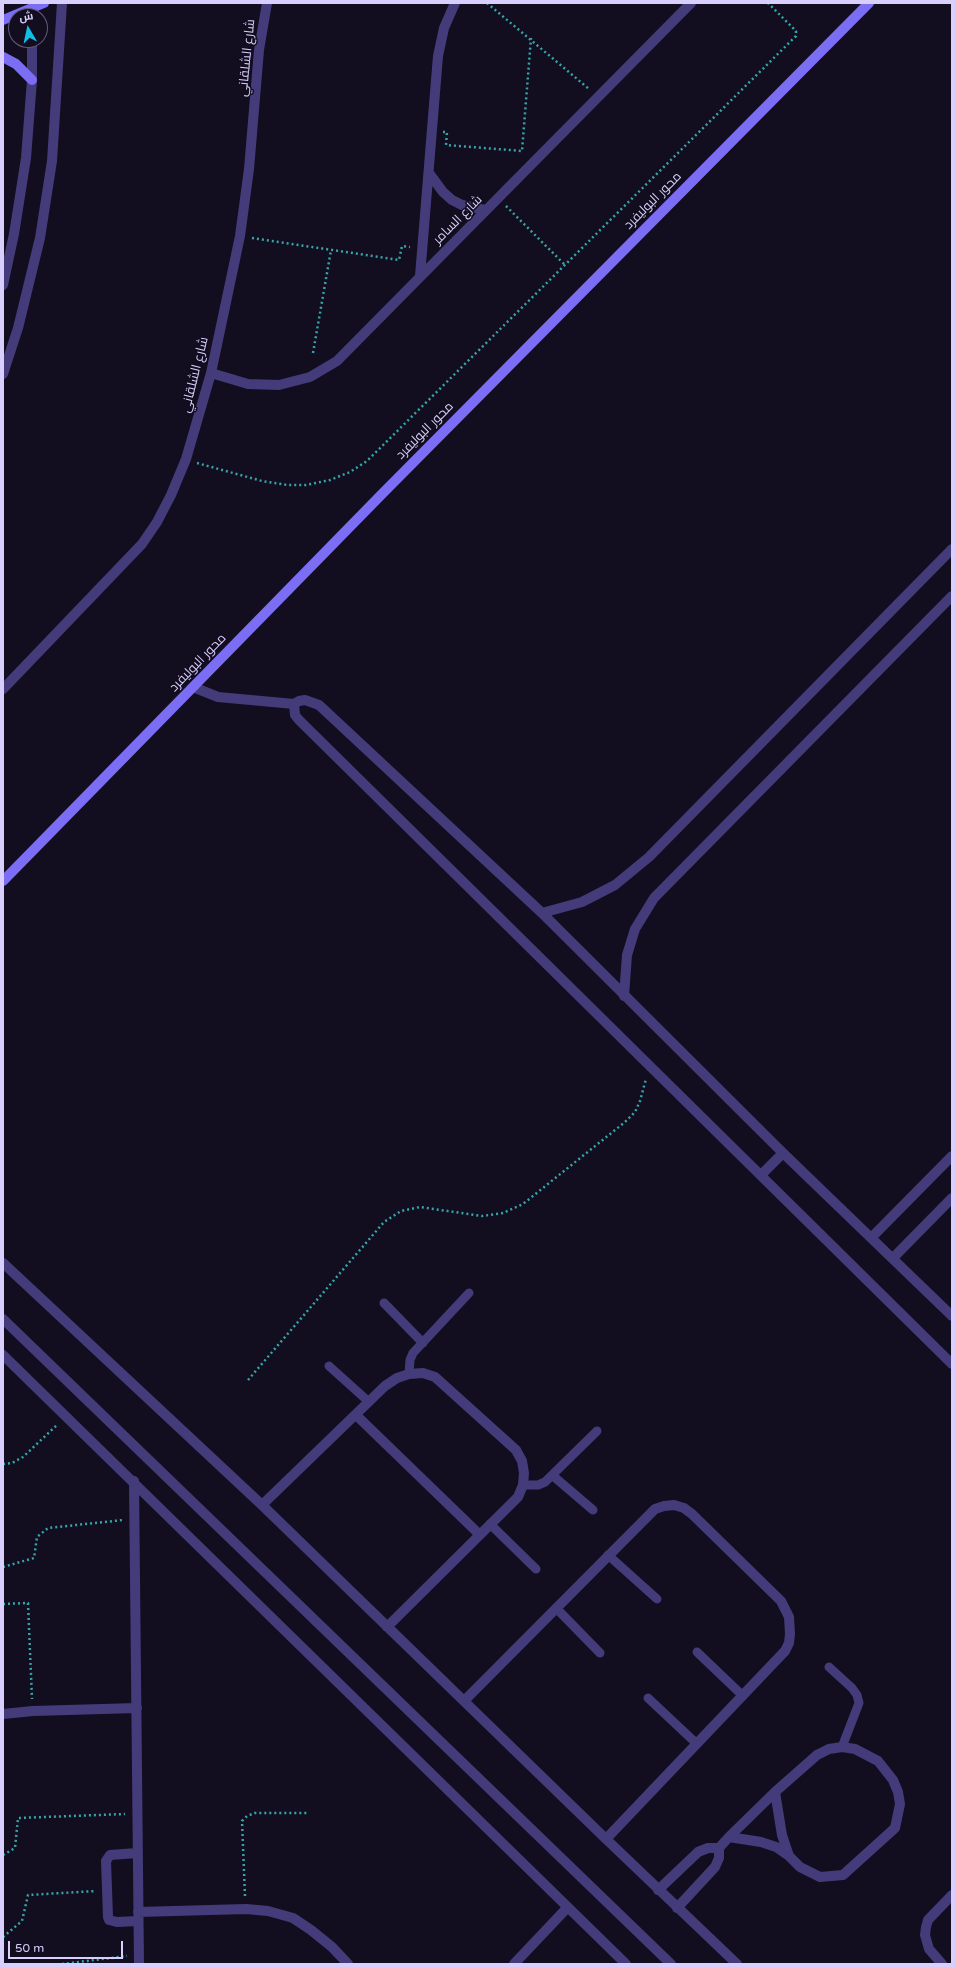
<!DOCTYPE html>
<html>
<head>
<meta charset="utf-8">
<style>
  body { margin:0 }
  #map { position:relative; width:955px; height:1967px; overflow:hidden; background:#120e1f; font-family:"Varela Round",Cairo,sans-serif }
  canvas { display:block }
  .frame { position:absolute; inset:0; border:4px solid #d8cffc; pointer-events:none }
  .north { position:absolute; left:8px; top:8px; width:40px; height:40px; box-sizing:border-box; background:#120e1f; border:1px solid #615b77; border-radius:50%; rotate:351deg; font-size:11px; font-weight:700; line-height:16px; text-align:center; color:#d8cffc }
  .north::after { content:''; display:block; margin:auto; width:14px; height:18px; background:#10bee6; clip-path:polygon(50% 0,100% 100%,50% 72%,0 100%) }
  .scale { position:absolute; left:8px; top:1941px; width:115px; height:18px; box-sizing:border-box; border:2px solid #d8cffc; border-top:0; padding-left:5px; font-size:12px; line-height:14px; white-space:nowrap; color:#d8cffc; -webkit-text-stroke:3px #120e1f; paint-order:stroke }
</style>
</head>
<body>
<div id="map">
<canvas width="955" height="1967"></canvas>
<div class="frame"></div>
<div class="north">ش</div>
<div class="scale">50 m</div>
</div>
<script>
const context = document.querySelector('canvas').getContext('2d');
context.lineJoin = 'round';
const poly = rows => new Path2D(rows.map(r => 'M' + r).join(''));
function stroke(path, color, width, dash) { context.strokeStyle = color; context.lineWidth = width; context.lineCap = dash ? 'butt' : 'round'; context.setLineDash(dash || []); context.stroke(path); }
function write(font, color, halo, rows, align = 'center') {
  context.font = font + ' "Varela Round",Cairo,sans-serif'; context.lineWidth = 3; context.setLineDash([]); context.textBaseline = 'middle'; context.strokeStyle = halo; context.fillStyle = color; for (const [text, x, y, turn = 0] of rows) {
    context.save(); context.translate(x, y); context.rotate((+turn || 0) * Math.PI / 180); context.textAlign = isNaN(turn) ? turn : align; if (halo) context.strokeText(text, 0, 0); context.fillText(text, 0, 0); context.restore();
  }
}
const path = poly([
  [487,3,589,89],
  [443,132,447,132,446,145,522,151,531,38],
  [506,206,565,265],
  [252,238,399,260,402,246,410,247],
  [313,353,331,250],
  [197,463,262,481,287,485,306,485,330,480,350,472,367,461,796,36,796,31,768,3],
  [248,1380,384,1222,401,1211,420,1207,482,1216,503,1213,523,1204,625,1122,635,1112,640,1101,646,1079],
  [3,1464,12,1463,23,1457,58,1424],
  [3,1567,34,1558,37,1537,48,1528,123,1520],
  [3,1604,28,1603,32,1699],
  [3,1855,15,1848,18,1818,125,1814],
  [245,1896,242,1821,247,1816,255,1813,309,1813],
  [3,1937,22,1921,28,1895,96,1891],
  [62,1964,127,1956]
]);
const lane = poly([
  [384,1303,423,1343],
  [329,1366,369,1402],
  [409,1374,410,1360,413,1353,469,1293],
  [552,1475,593,1510],
  [523,1485,538,1485,545,1482,597,1431],
  [490,1524,536,1569],
  [608,1555,657,1599],
  [556,1608,600,1653],
  [697,1652,743,1696],
  [829,1667,852,1688,857,1695,859,1703,842,1747],
  [648,1698,697,1744]
]);
const street = poly([
  [429,173,443,192,452,200,462,205,485,210],
  [420,276,438,56,444,28,455,3],
  [3,285,14,234,26,158,32,80,32,40],
  [211,373,248,384,279,385,310,377,337,361,691,3],
  [3,374,18,328,40,238,52,161,62,3],
  [193,687,218,697,294,704,299,701,305,700,319,705,542,913,783,1153,952,1316],
  [3,689,142,544,157,522,171,495,186,459,211,373,240,236,249,169,259,50,267,3],
  [294,704,295,715,299,720,952,1364],
  [542,913,582,902,615,885,649,857,952,549],
  [624,996,627,955,635,929,654,898,952,596],
  [761,1175,783,1153],
  [872,1237,952,1156],
  [893,1258,952,1198],
  [3,1263,262,1505,606,1839,737,1964],
  [3,1319,671,1964],
  [3,1355,626,1964],
  [356,1415,480,1535],
  [134,1481,139,1964],
  [262,1505,385,1386,397,1378,409,1374,423,1373,435,1377,516,1450,522,1461,524,1473,523,1485,518,1497,387,1627],
  [464,1701,655,1509,664,1506,674,1505,684,1508,692,1514,781,1601,789,1617,790,1634,789,1643,785,1651,606,1839],
  [3,1714,33,1711,137,1708],
  [775,1792,782,1835,789,1856],
  [137,1853,110,1855,106,1861,108,1917,109,1920,117,1922,138,1921],
  [658,1890,698,1852,708,1848,719,1848,729,1837,775,1792,817,1755,829,1749,842,1747,855,1749,878,1761,893,1780,898,1792,900,1804,895,1828,843,1875,820,1877,800,1867,789,1856,776,1847,761,1842,729,1837],
  [677,1908,715,1867,719,1858,719,1848],
  [138,1912,246,1909,268,1911,293,1918,311,1930,332,1947,348,1964],
  [514,1964,567,1908],
  [942,1964,929,1949,925,1935,926,1927,928,1920,952,1895]
]);
const secondary = poly([
  [3,20,44,3],
  [3,57,16,64,32,80],
  [3,881,381,495,869,3]
]);
const streetNames = [
  ["شارع الشلقاني",247,58,-84],
  ["محور البوليفرد",653,201,-45],
  ["شارع السامر",458,220,-45],
  ["شارع الشلقاني",195,375,-76],
  ["محور البوليفرد",425,431,-45],
  ["محور البوليفرد",198,663,-46]
];
stroke(path, '#36a5a9', 2.5, [2, 3]);
stroke(lane, '#443c7a', 9);
stroke(street, '#443c7a', 10);
stroke(secondary, '#7c6df5', 10);
write('13px', '#d8cffc', '#120e1f', streetNames);
</script>
</body>
</html>
